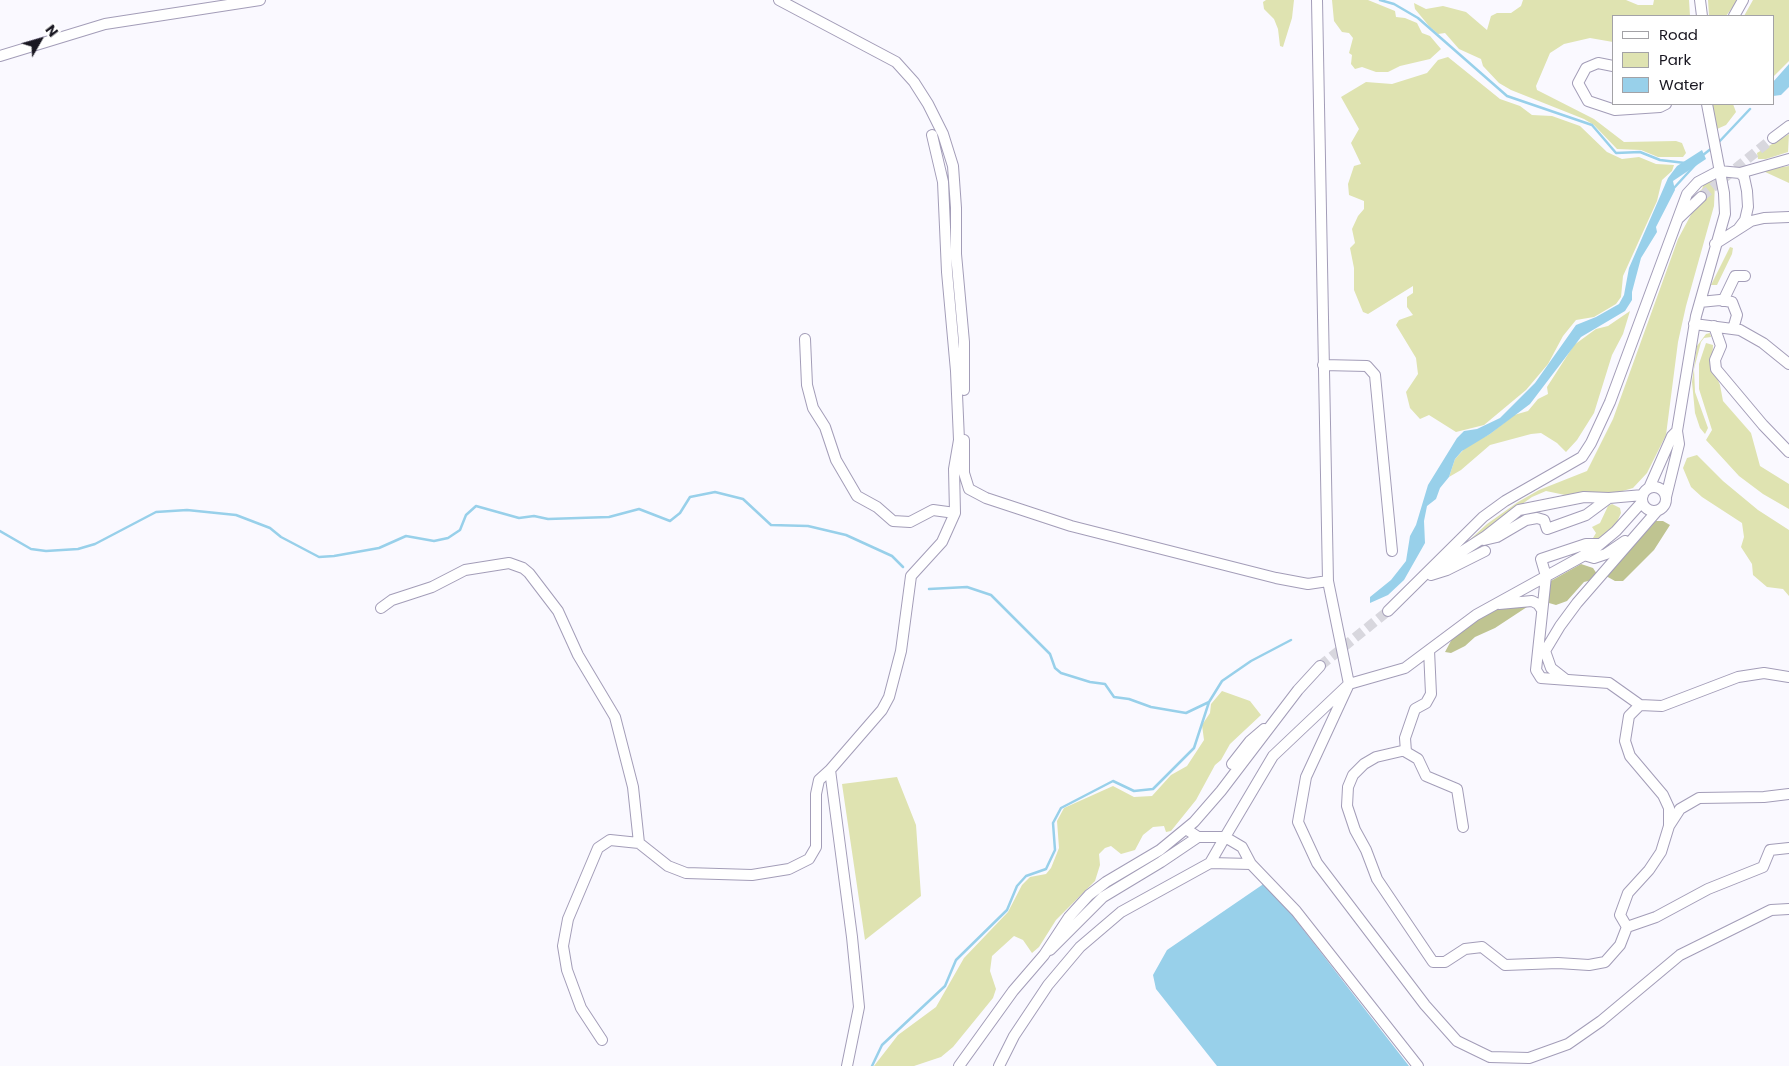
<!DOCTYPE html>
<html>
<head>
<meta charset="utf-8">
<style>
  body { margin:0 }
  #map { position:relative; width:1789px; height:1066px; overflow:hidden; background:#faf9ff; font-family:Poppins,sans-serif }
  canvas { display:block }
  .legend { position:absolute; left:1612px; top:15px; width:162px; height:90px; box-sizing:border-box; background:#fff; border:1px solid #a3a2a6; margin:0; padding:6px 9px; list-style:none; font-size:15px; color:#191721 }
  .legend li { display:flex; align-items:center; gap:10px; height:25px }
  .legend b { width:25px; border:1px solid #a3a2a6 }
  .north { position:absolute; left:15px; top:15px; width:50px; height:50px; -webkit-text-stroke:4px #fff; paint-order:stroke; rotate:52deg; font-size:14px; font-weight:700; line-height:20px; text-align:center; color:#191721 }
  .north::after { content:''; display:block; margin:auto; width:18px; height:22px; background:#191721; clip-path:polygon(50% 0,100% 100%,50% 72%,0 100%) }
</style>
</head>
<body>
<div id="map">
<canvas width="1789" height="1066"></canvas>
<ul class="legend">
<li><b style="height:6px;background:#fff"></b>Road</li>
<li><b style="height:14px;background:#dfe3b1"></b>Park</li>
<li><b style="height:14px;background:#98d0ea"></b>Water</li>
</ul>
<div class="north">N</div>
</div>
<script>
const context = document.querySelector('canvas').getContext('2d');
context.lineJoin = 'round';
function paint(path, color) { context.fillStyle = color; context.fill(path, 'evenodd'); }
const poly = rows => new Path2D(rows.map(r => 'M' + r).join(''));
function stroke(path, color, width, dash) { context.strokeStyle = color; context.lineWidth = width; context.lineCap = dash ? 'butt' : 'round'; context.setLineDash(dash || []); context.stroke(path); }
const green = poly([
  [1266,0,1294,0,1292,18,1283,47,1280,46,1278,29,1274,19,1264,9,1263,2],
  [1332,0,1368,0,1395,11,1396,17,1405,18,1417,23,1422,33,1430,36,1441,49,1430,59,1400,66,1388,72,1376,72,1362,67,1355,69,1351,64,1352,55,1349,53,1353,38,1349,33,1342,32,1334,21],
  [1523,0,1626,0,1638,5,1653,5,1654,0,1689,0,1690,16,1613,16,1613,42,1590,38,1564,44,1550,53,1536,86,1537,90,1594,119,1624,142,1676,141,1682,143,1686,153,1683,157,1658,157,1641,150,1617,149,1594,125,1584,119,1511,90,1499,83,1483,66,1481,59,1459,49,1445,33,1438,34,1429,26,1415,9,1414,3,1426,9,1443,6,1466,12,1487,30,1491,16,1497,13,1511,13,1521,6],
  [1708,0,1738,0,1726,16,1709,16],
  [1753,0,1789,0,1789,61,1773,77,1773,16,1744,16],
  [1448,57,1500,99,1520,106,1532,115,1552,116,1580,126,1607,152,1622,159,1639,157,1656,164,1674,165,1672,171,1662,180,1657,201,1623,276,1621,297,1616,304,1594,317,1576,320,1563,336,1548,364,1526,390,1484,425,1456,432,1429,415,1420,419,1410,408,1406,392,1418,374,1416,358,1396,325,1399,320,1413,315,1407,307,1407,297,1413,293,1413,286,1368,314,1363,312,1354,290,1354,268,1350,248,1355,243,1352,229,1358,216,1364,209,1364,201,1349,195,1348,184,1354,166,1361,164,1351,143,1359,129,1341,97,1366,82,1392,84,1427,73,1438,60],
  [1713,104,1733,104,1736,112,1726,125,1717,129,1712,108],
  [1789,134,1788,152,1766,159,1758,159,1757,153],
  [1789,166,1789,183,1763,171,1769,169],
  [1711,180,1715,183,1714,206,1686,306,1678,342,1666,435,1647,473,1633,488,1619,492,1565,495,1546,491,1532,497,1463,546,1487,524,1518,502,1539,490,1587,471,1613,419,1678,239,1694,209,1688,201,1702,189,1704,184],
  [1730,247,1733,248,1732,254,1717,285,1711,285],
  [1630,311,1623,334,1612,355,1594,413,1577,440,1566,452,1557,443,1541,433,1531,434,1490,445,1461,470,1449,477,1455,459,1468,445,1490,434,1514,415,1528,411,1538,399,1548,394,1547,387,1574,345,1596,329,1608,326],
  [1710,333,1711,337,1704,338,1701,342,1694,369,1695,392,1708,428,1705,434,1700,428,1695,413,1692,382,1697,346,1706,334],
  [1706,343,1713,345,1712,366,1720,385,1723,401,1751,433,1760,466,1789,484,1789,509,1763,494,1739,476,1706,440,1712,430,1699,389,1699,364],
  [1697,455,1723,481,1758,510,1789,530,1789,596,1783,589,1767,587,1753,575,1752,564,1741,547,1744,537,1742,523,1702,497,1691,487,1683,468,1687,458],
  [1612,504,1620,508,1621,513,1616,524,1605,536,1595,541,1593,538,1596,533,1592,527,1600,523,1608,506],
  [1222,691,1250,701,1261,715,1230,744,1221,760,1215,765,1196,800,1171,831,1166,832,1164,826,1153,827,1143,835,1135,850,1121,854,1111,846,1105,848,1099,854,1100,865,1095,881,1056,920,1039,947,1032,953,1023,940,1014,936,992,956,990,971,996,989,993,998,953,1047,941,1057,914,1066,874,1066,898,1035,936,1007,964,958,1008,912,1022,885,1030,877,1046,874,1051,868,1059,848,1057,821,1064,808,1113,786,1134,797,1152,796,1171,775,1187,766,1204,740,1202,725,1210,713,1211,704],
  [897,777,916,825,921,896,865,940,842,784]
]);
const forest = poly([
  [1656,521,1663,521,1670,525,1654,550,1623,581,1615,581,1606,576],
  [1581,564,1593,568,1597,574,1592,580,1584,582,1567,601,1556,605,1549,603,1546,596,1549,582],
  [1530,605,1495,628,1475,637,1465,646,1451,653,1445,652,1453,637,1495,607]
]);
const water = poly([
  [1789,64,1789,87,1781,95,1773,96,1773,82],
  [1702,150,1706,159,1673,181,1675,190,1656,227,1657,232,1641,258,1632,292,1632,300,1625,311,1581,337,1530,404,1490,434,1462,451,1455,459,1449,477,1440,488,1436,499,1427,506,1424,521,1425,543,1404,580,1388,595,1370,603,1370,597,1391,580,1406,561,1410,536,1416,525,1428,485,1457,438,1464,431,1477,429,1500,418,1535,383,1576,325,1596,317,1619,304,1624,295,1629,268,1668,178,1677,166],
  [1265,880,1353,994,1409,1066,1217,1066,1156,989,1153,975,1167,950,1262,885]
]);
const stream = poly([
  [1380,0,1394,4,1418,18,1507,96,1592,125,1616,153,1640,152,1660,160,1685,163],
  [1718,143,1750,109],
  [1703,155,1712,148],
  [1673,189,1696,164],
  [0,531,31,549,46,551,78,549,95,544,156,512,187,510,236,515,270,528,281,537,319,557,334,556,379,548,406,536,434,541,448,538,460,530,466,515,476,506,519,518,534,516,548,519,609,517,639,509,670,521,680,513,690,497,715,492,743,499,771,525,808,526,846,535,892,556,903,567],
  [929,589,967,587,991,595,1050,654,1055,668,1061,673,1090,682,1105,684,1114,697,1129,699,1151,707,1186,713,1209,702],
  [872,1066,882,1045,945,986,956,960,1007,910,1017,886,1026,876,1046,869,1055,850,1053,823,1061,808,1113,781,1134,791,1153,789,1194,748,1209,702,1222,681,1251,661,1291,640]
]);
const minorTunnel = poly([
  [1701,197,1773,138],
  [1320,666,1388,611]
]);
const minor = poly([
  [779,0,896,62,914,82,928,104,943,134,953,166,956,208,956,254,964,342,964,390],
  [1317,0,1328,581,1349,684,1306,777,1298,822,1317,863,1425,1005,1457,1041,1490,1057,1529,1058,1568,1044,1601,1021,1680,955,1771,910,1789,909],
  [1700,0,1702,16],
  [1734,16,1743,0],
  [0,56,105,24,260,0],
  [1613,66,1598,63,1586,68,1578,83,1588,101,1615,110,1660,107,1666,104],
  [1773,138,1789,126],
  [1679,218,1701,197],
  [1739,228,1745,220,1748,207,1747,191,1744,177,1740,173],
  [1715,244,1751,221,1764,218,1789,217],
  [1723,301,1735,276,1745,276],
  [1700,302,1720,300,1732,302,1737,315,1733,329],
  [1694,324,1740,330,1763,343,1789,364],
  [1714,326,1721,346,1715,360,1716,369,1763,425,1789,452],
  [805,339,807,385,813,408,825,427,836,460,857,496,877,507,893,521,910,522,933,510,955,513],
  [1323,365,1367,366,1375,375,1392,551],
  [964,440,964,473,969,489,986,498,1071,526,1276,578,1308,584,1328,581],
  '1642 499a12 12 0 1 1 24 0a12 12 0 1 1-24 0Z',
  [1649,488,1672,436,1677,431],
  [1666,497,1679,444,1677,431,1696,316,1725,214,1724,193,1707,104],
  [1484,540,1497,537,1526,520,1537,518,1544,520,1547,529,1586,515,1609,498],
  [1600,544,1586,544,1541,559,1546,576,1536,670,1541,678,1609,683,1640,705,1662,706,1738,677,1764,673,1789,677],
  [1584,555,1594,558,1606,554,1625,541],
  [1438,567,1486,536,1519,510,1584,497,1609,498,1643,495],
  [1431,575,1447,570,1485,551],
  [1499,604,1532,601,1538,604,1542,610],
  [381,608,392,600,432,587,465,570,509,563,523,568,529,573,558,611,578,655,615,717,633,787,639,843],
  [1388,611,1483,517,1505,501,1582,457,1591,443,1610,402,1687,194,1698,182,1719,171,1740,173,1789,159],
  [1429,650,1431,694,1426,703,1415,709,1405,738,1406,752,1418,759,1426,776,1457,789,1463,827],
  [1565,679,1551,668,1545,651,1560,626,1577,603,1657,511],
  [1640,705,1629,716,1625,741,1630,756,1663,795,1669,808,1669,826],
  [1406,750,1376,757,1364,764,1353,775,1348,787,1347,806,1355,830,1366,850,1377,879,1433,962,1445,962,1465,949,1482,947,1505,965,1558,963,1589,965,1605,962,1620,945,1627,927,1620,915,1628,893,1649,870,1661,852,1669,826,1680,809,1699,798,1764,797,1789,794],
  [1232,764,1250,741,1264,729],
  [1186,829,1198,837,1225,837,1273,756,1349,684,1405,668,1476,615,1592,551,1616,531,1642,502],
  [1210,863,1225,837,1242,847,1251,864,1296,911,1418,1066],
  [1627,927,1656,917,1708,889,1763,867,1770,850,1789,848],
  [1050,950,1103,897,1161,862,1198,837],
  [602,1040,581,1008,567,970,563,946,568,919,598,848,610,840,639,843,668,866,686,873,752,875,789,869,809,859,816,847,816,794,819,780,830,770],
  [847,1066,859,1007,852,937,830,770,882,710,889,697,901,651,911,576,942,542,955,513,954,469,959,440,956,371,947,272,943,182,932,135],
  [959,1066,1013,991,1044,955,1069,917,1089,895,1106,882,1160,850,1194,822,1221,791,1298,690,1320,666],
  [999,1066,1014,1036,1048,985,1080,947,1121,912,1210,863,1251,864]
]);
paint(green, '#dfe3b1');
paint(forest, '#bfc491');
paint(water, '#98d0ea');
stroke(stream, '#98d0ea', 2.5);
stroke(minorTunnel, '#d8d7de', 10, [10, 5]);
stroke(minor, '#a39db8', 12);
stroke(minor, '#fff', 10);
</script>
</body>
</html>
